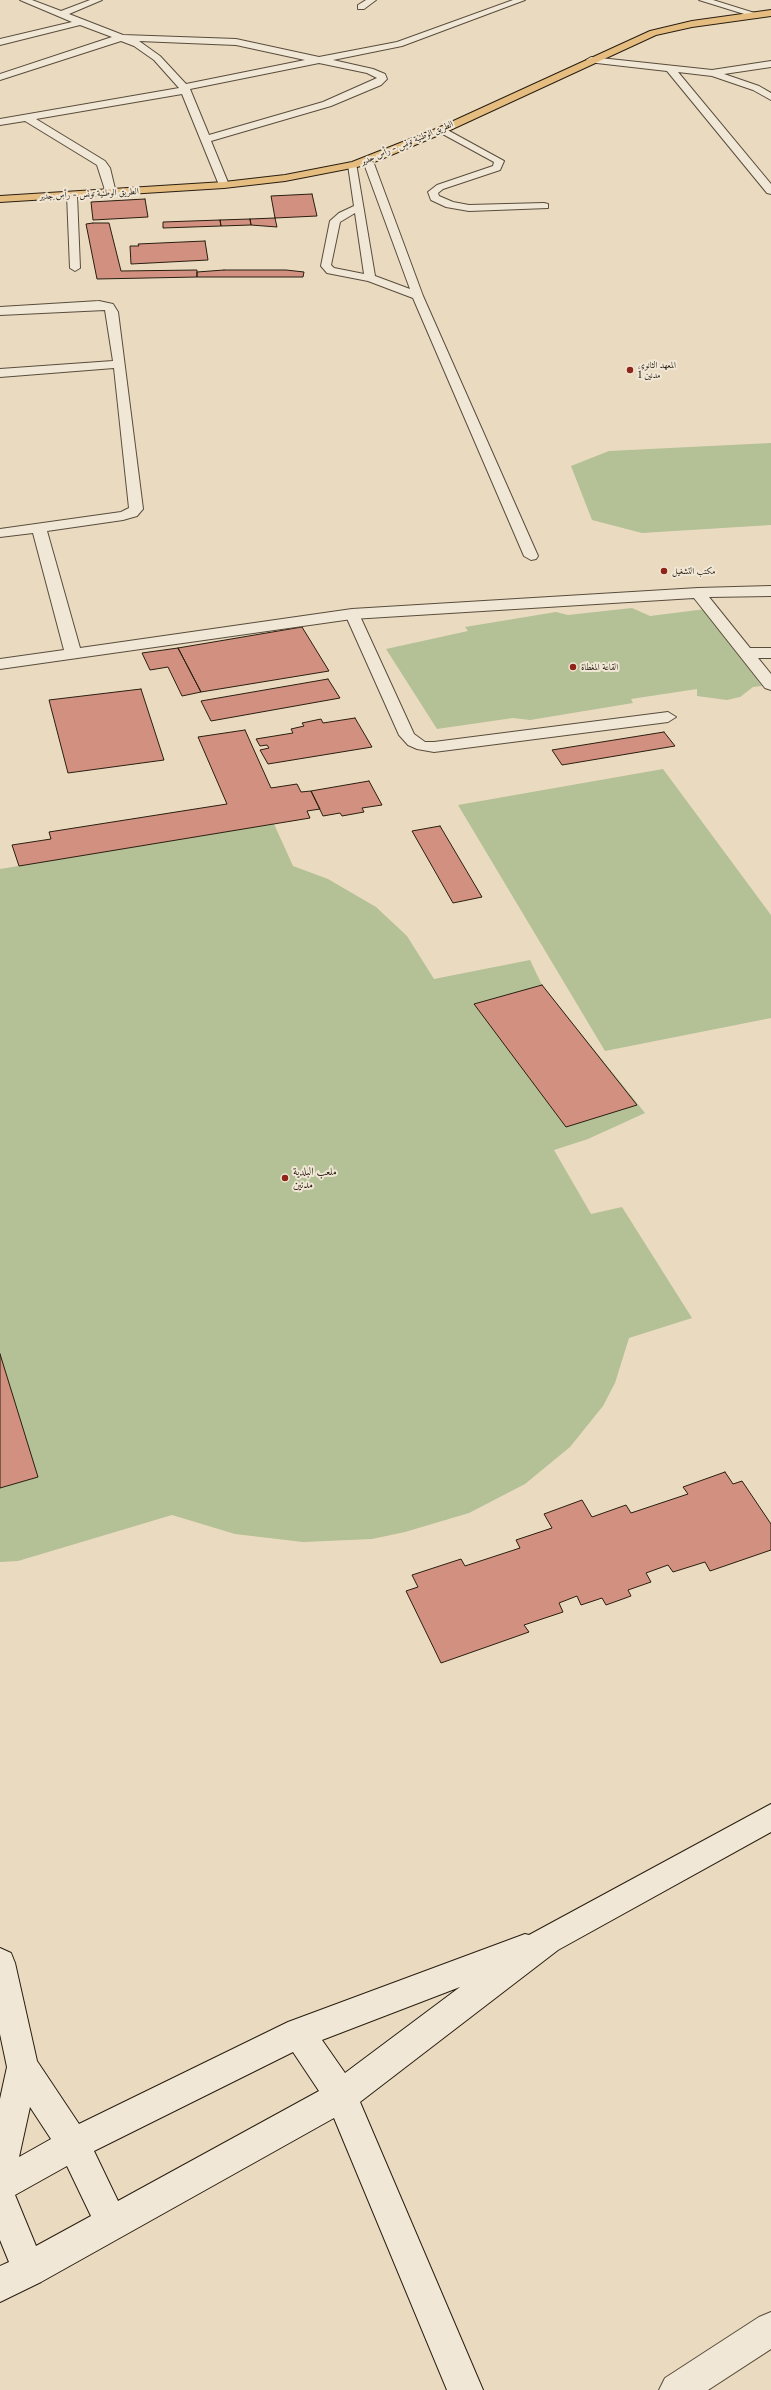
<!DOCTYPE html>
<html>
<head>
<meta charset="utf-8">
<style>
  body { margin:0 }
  canvas { display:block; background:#eadac0 }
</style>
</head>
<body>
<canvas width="771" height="2390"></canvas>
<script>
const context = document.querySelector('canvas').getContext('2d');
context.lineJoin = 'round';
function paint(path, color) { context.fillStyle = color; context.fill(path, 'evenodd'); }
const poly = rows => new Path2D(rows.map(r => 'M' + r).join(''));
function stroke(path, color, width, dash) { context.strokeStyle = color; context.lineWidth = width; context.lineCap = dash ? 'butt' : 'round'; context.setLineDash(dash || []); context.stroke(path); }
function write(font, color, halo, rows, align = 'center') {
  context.font = font + ' "Libre Caslon Text",Amiri,serif'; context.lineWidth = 4; context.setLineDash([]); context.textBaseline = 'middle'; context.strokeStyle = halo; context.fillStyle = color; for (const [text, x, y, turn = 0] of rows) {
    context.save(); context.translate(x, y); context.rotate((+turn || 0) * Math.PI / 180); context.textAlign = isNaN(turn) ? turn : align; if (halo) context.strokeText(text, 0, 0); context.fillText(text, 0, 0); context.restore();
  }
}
const green = poly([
  [771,443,771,525,642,533,592,520,571,466,609,451],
  [632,608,650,616,706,609,762,686,753,687,740,697,727,700,697,696,697,689,631,699,633,703,530,720,513,718,437,729,386,649,468,631,465,627,556,612,568,615],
  [663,769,771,915,771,1018,605,1051,458,805],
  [274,824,293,866,328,879,376,907,407,936,434,979,530,960,542,985,645,1113,588,1139,554,1150,591,1214,622,1207,692,1318,629,1338,615,1383,603,1406,570,1447,525,1484,469,1513,405,1532,372,1539,303,1542,235,1534,172,1515,18,1561,0,1562,0,869]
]);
const building = poly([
  [312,194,317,216,275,218,271,196,312,194],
  [145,199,148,217,93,220,91,202,145,199],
  [275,218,277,227,251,225,250,219,275,218],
  [250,219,251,225,221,226,220,220,250,219],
  [220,220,221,226,163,228,163,222,220,220],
  [93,223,109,223,121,271,197,270,197,277,97,279,86,224,93,223],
  [205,241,208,260,131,264,130,246,139,246,138,244,205,241],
  [224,270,286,270,304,272,303,277,197,277,197,272,224,270],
  [302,627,329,671,201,692,178,648,302,627],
  [178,648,201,692,182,696,168,667,150,670,142,653,178,648],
  [328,679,340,698,211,721,201,701,328,679],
  [141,689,164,760,68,773,49,700,141,689],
  [355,718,372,747,268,764,260,750,269,748,267,745,260,746,256,739,293,733,291,729,304,726,302,723,321,719,323,723,355,718],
  [245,730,271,788,297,784,301,792,311,791,320,809,307,811,310,818,19,866,12,845,51,839,49,832,227,804,198,737,245,730],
  [664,732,675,746,562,765,552,750,664,732],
  [369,781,382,805,362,808,364,812,342,816,340,813,323,816,311,791,369,781],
  [440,826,482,897,453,903,412,831,440,826],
  [542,985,637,1105,566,1127,474,1004,542,985],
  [0,1354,38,1477,0,1488,0,1354],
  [725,1472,733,1484,742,1481,771,1524,771,1550,710,1571,705,1562,673,1572,668,1565,646,1573,651,1582,628,1590,631,1596,606,1605,602,1598,581,1605,577,1596,559,1603,563,1612,524,1625,529,1632,441,1663,406,1591,418,1587,412,1575,461,1559,465,1566,520,1548,516,1540,552,1528,544,1514,582,1500,592,1517,626,1505,631,1513,688,1494,683,1487,725,1472]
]);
const lane = poly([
  [442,127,504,161,500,170,443,189,438,193,439,196,453,202,469,205,544,203,548,204,548,208,469,211,446,207,431,200,428,192,437,185,493,166,494,162,439,132,439,128,442,127],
  [368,158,373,161,423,296,538,556,536,559,531,560,524,556,413,298,368,281,327,273,321,266,330,221,339,213,354,206,348,165,356,163,375,276,410,289,363,161,368,158],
  [355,213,364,274,334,268,331,265,340,222,355,213],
  [72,192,77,195,80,268,75,271,70,268,67,195,72,192],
  [352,610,359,614,414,734,425,742,434,742,668,712,676,717,668,722,434,752,417,749,408,745,399,735,345,614,352,610]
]);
const street = poly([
  [20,0,32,0,61,11,90,0,102,0,69,14,123,35,236,39,319,57,397,42,513,0,525,0,402,46,333,60,373,69,385,74,387,79,381,85,331,106,211,141,229,185,224,188,219,185,182,94,36,119,105,161,110,168,116,193,111,196,106,193,97,165,25,121,0,125,0,119,179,88,154,60,134,46,121,41,0,80,0,74,112,37,80,25,0,45,0,39,72,22,20,0],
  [139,41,236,45,305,60,186,84,160,56,139,41],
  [319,63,367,73,377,78,323,102,209,135,190,89,319,63],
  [366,0,376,0,364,9,358,9,358,5,366,0],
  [699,0,713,0,761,15,757,18,699,0],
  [591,57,712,70,771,61,771,67,724,74,759,86,771,93,771,100,753,90,712,76,678,72,771,184,771,194,767,193,667,71,588,62,586,60,591,57],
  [99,301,113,304,118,312,143,509,137,516,123,520,47,531,80,648,352,609,698,588,771,586,771,596,709,597,750,648,771,648,771,658,758,658,771,674,771,690,765,688,694,598,352,619,0,669,0,659,64,650,33,533,0,537,0,529,121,512,129,508,114,368,0,377,0,369,113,361,105,310,0,315,0,307,99,301],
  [771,2312,771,2349,708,2390,659,2390,665,2378,759,2317,771,2312]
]);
const secondary = poly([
  [771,1804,771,1832,558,1950,360,2102,483,2390,447,2390,334,2118,41,2282,0,2302,0,2266,9,2262,0,2240,0,2099,7,2067,0,2034,0,1948,11,1953,15,1963,37,2061,79,2124,288,2022,525,1934,529,1935,771,1804],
  [460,1987,345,2073,322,2040,460,1987],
  [293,2052,319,2091,118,2201,94,2151,293,2052],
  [30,2107,51,2139,19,2157,30,2107],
  [67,2166,91,2216,36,2246,15,2195,67,2166]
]);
const primary = poly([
  [771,10,771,16,692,27,656,35,446,132,372,163,357,167,285,181,224,188,0,202,0,196,224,182,285,175,352,162,438,128,650,31,692,21,771,10]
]);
const markers = [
  [630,370,4,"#8f2418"],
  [664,571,4,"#8f2418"],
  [573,667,4,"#8f2418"],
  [285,1178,4,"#8f2418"]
];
const farStreetnames = [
  ["الطريق الوطنية تونس - رأس جدير",407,143,-23],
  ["الطريق الوطنية تونس - رأس جدير",89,194,-3]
];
const farPoinames = [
  ["المعهد الثانوي",638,365],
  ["مدنين 1",638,375],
  ["مكتب التشغيل",672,571],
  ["القاعة المغطاة",581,667]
];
const poiNames = [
  ["ملعب البلدية",293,1172],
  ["مدنين",293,1185]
];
paint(green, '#b4c095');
paint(building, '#d29180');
stroke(building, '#291e10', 1);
stroke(lane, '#594d3c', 2);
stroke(street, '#594d3c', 2);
stroke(secondary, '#291e10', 2);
stroke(primary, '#291e10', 2);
paint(lane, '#f1e7d6');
paint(street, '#f1e7d6');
paint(secondary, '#f1e7d6');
paint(primary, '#e5bd80');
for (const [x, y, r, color] of markers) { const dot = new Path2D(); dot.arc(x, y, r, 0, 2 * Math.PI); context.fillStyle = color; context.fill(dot); stroke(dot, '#f1e7d6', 1.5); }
write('9px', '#291e10', '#f1e7d6', farStreetnames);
write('9px', '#291e10', '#f1e7d6', farPoinames, 'left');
write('11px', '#291e10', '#f1e7d6', poiNames, 'left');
</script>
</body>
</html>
